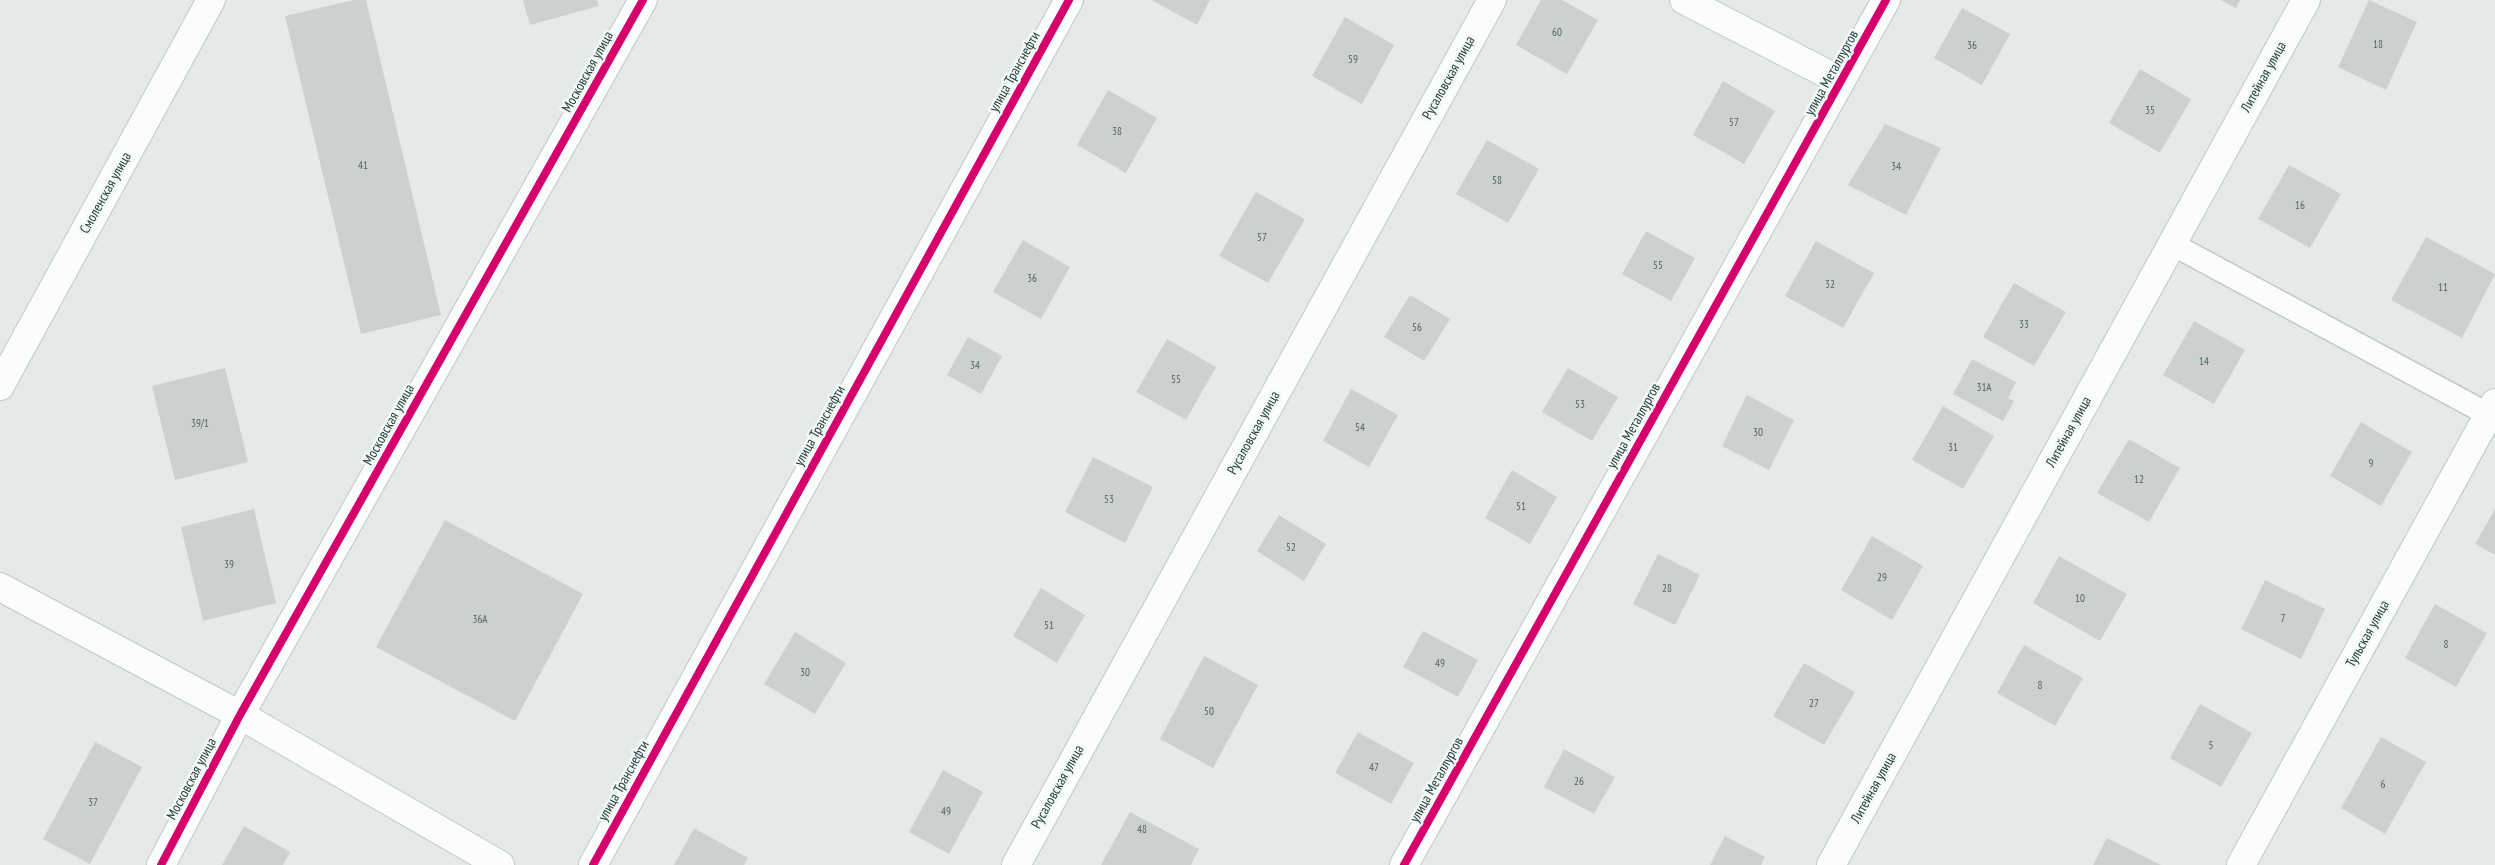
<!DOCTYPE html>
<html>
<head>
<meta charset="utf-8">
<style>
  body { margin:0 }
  canvas { display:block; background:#e5eae9 }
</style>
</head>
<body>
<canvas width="2495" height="865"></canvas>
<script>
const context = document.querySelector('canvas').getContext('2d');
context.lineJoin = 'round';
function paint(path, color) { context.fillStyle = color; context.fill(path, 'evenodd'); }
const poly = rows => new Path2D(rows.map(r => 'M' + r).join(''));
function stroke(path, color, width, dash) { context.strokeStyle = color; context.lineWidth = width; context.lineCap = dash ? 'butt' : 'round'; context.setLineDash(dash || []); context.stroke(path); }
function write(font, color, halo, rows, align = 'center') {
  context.font = font + ' "PT Sans Narrow",sans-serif'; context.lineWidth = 5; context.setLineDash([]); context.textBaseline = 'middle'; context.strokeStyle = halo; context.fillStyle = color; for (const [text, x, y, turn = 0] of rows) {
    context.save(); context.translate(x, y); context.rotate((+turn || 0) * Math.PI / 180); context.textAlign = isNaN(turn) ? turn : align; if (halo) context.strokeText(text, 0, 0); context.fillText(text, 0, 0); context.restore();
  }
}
const building = poly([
  [354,0,366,0,441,315,361,334,285,16],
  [523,0,597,0,599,6,530,25],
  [1151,0,1210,0,1197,25],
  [1541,0,1562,0,1598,20,1567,74,1516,45],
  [2221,0,2240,0,2236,8],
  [2369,0,2417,22,2386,90,2338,67],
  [1962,8,2010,34,1982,85,1934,58],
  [1345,17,1394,45,1362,104,1312,76],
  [2140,69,2191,99,2160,153,2109,123],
  [1723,81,1775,111,1744,164,1693,135],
  [1108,90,1157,118,1126,173,1077,145],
  [1885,124,1941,148,1906,215,1848,185],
  [1487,140,1539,169,1508,223,1456,194],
  [2289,165,2341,194,2310,248,2258,219],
  [1256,192,1305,219,1268,283,1219,256],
  [1646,231,1695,258,1671,301,1622,274],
  [2426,237,2495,274,2462,338,2391,300],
  [1023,240,1070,267,1041,319,993,292],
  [1816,241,1874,273,1843,328,1785,296],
  [2014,283,2066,312,2034,366,1983,337],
  [1410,295,1450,319,1424,361,1384,337],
  [2194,321,2245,350,2214,404,2163,375],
  [968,337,1002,356,981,394,947,375],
  [1167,339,1216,367,1186,420,1136,392],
  [1972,359,2016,382,2008,398,2014,401,2003,421,1953,394],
  [225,368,248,462,175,480,152,386],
  [1568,368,1618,397,1592,441,1542,412],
  [1351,389,1398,415,1369,467,1323,441],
  [1747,395,1794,420,1769,470,1722,446],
  [1943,406,1994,436,1963,489,1912,460],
  [2361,422,2412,452,2381,506,2330,476],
  [2129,439,2180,468,2149,522,2097,493],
  [1093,457,1153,487,1125,543,1065,512],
  [1512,470,1557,497,1530,544,1485,518],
  [254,509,276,603,203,621,181,527],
  [2495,509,2495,555,2475,544],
  [1279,515,1326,544,1304,581,1257,551],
  [445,520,583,594,515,721,376,647],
  [1872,536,1923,566,1892,620,1841,590],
  [1658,554,1700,575,1675,625,1633,604],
  [2059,556,2127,594,2100,641,2033,603],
  [2265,580,2325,609,2301,659,2241,629],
  [1041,588,1085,615,1057,663,1013,636],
  [2435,604,2487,633,2456,687,2405,658],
  [1423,631,1478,660,1458,697,1403,667],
  [795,632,846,663,815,714,764,684],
  [2024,645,2083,678,2055,726,1997,693],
  [1204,656,1258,685,1213,768,1160,739],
  [1804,663,1855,692,1824,745,1773,716],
  [2200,704,2252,733,2221,787,2170,758],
  [1358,732,1414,763,1391,804,1335,773],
  [2381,737,2426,762,2385,834,2341,808],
  [95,742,142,767,90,864,43,839],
  [1564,749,1615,777,1594,814,1544,787],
  [943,770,983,792,949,854,909,832],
  [1130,812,1199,849,1191,865,1101,865],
  [244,826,290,852,283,865,222,865],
  [694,828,748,858,744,865,674,865],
  [1725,836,1765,857,1761,865,1710,865],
  [2107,838,2161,865,2093,865]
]);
const service = poly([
  [2172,244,2495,418]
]);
const minor = poly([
  [1684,0,1841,81],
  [0,386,211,0],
  [0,587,240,715,500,865],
  [161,865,240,715,643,0],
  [593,865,1069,0],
  [1016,865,1492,0],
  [1404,865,1886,0],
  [1831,865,2306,0],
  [2241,865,2495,403]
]);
const cycleway = poly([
  [161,865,240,715,643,0],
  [593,865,1069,0],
  [1404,865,1886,0]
]);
const numberNames = [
  ["60",1557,33],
  ["18",2378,45],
  ["36",1972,46],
  ["59",1353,60],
  ["35",2150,111],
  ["57",1734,123],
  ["38",1117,132],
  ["41",363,166],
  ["34",1896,167],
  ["58",1497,181],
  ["16",2300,206],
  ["57",1262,238],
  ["55",1658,266],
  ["36",1032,279],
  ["32",1830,285],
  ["11",2443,288],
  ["33",2024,325],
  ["56",1417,328],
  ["14",2204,362],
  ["34",975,366],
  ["55",1176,380],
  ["31А",1984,388],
  ["53",1580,405],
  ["39/1",200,424],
  ["54",1360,428],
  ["30",1758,433],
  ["31",1953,448],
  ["9",2371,464],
  ["12",2139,480],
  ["53",1109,500],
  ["51",1521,507],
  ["52",1291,548],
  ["39",229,565],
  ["29",1882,578],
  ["28",1667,589],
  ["10",2080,599],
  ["7",2283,619],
  ["36А",480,620],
  ["51",1049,626],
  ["8",2446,645],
  ["49",1440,664],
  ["30",805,673],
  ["8",2040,686],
  ["27",1814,704],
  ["50",1209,712],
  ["5",2211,746],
  ["47",1374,768],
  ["26",1579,782],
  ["6",2383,785],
  ["37",93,803],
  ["49",946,812],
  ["48",1142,830]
];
const streetNames = [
  ["Московская улица",588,72,-61],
  ["улица Транснефти",1015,72,-61],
  ["улица Металлургов",1832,73,-61],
  ["Литейная улица",2264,77,-61],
  ["Русаловская улица",1449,78,-61],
  ["Смоленская улица",106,193,-61],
  ["Московская улица",389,425,-61],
  ["улица Транснефти",820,426,-61],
  ["улица Металлургов",1634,426,-61],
  ["Литейная улица",2069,432,-61],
  ["Русаловская улица",1254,433,-61],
  ["Тульская улица",2368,634,-61],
  ["Московская улица",192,779,-62],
  ["улица Металлургов",1437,780,-61],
  ["улица Транснефти",624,781,-61],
  ["Русаловская улица",1058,787,-61],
  ["Литейная улица",1874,788,-61]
];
paint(building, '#ccd1d0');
stroke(service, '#c2c7c6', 25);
stroke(minor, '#c2c7c6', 30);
stroke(service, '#fbfcfc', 22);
stroke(minor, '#fbfcfc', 28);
stroke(cycleway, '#d6006c', 8);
write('11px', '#4e6361', null, numberNames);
write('14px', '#233d3b', '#f3f9f7', streetNames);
</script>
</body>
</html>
